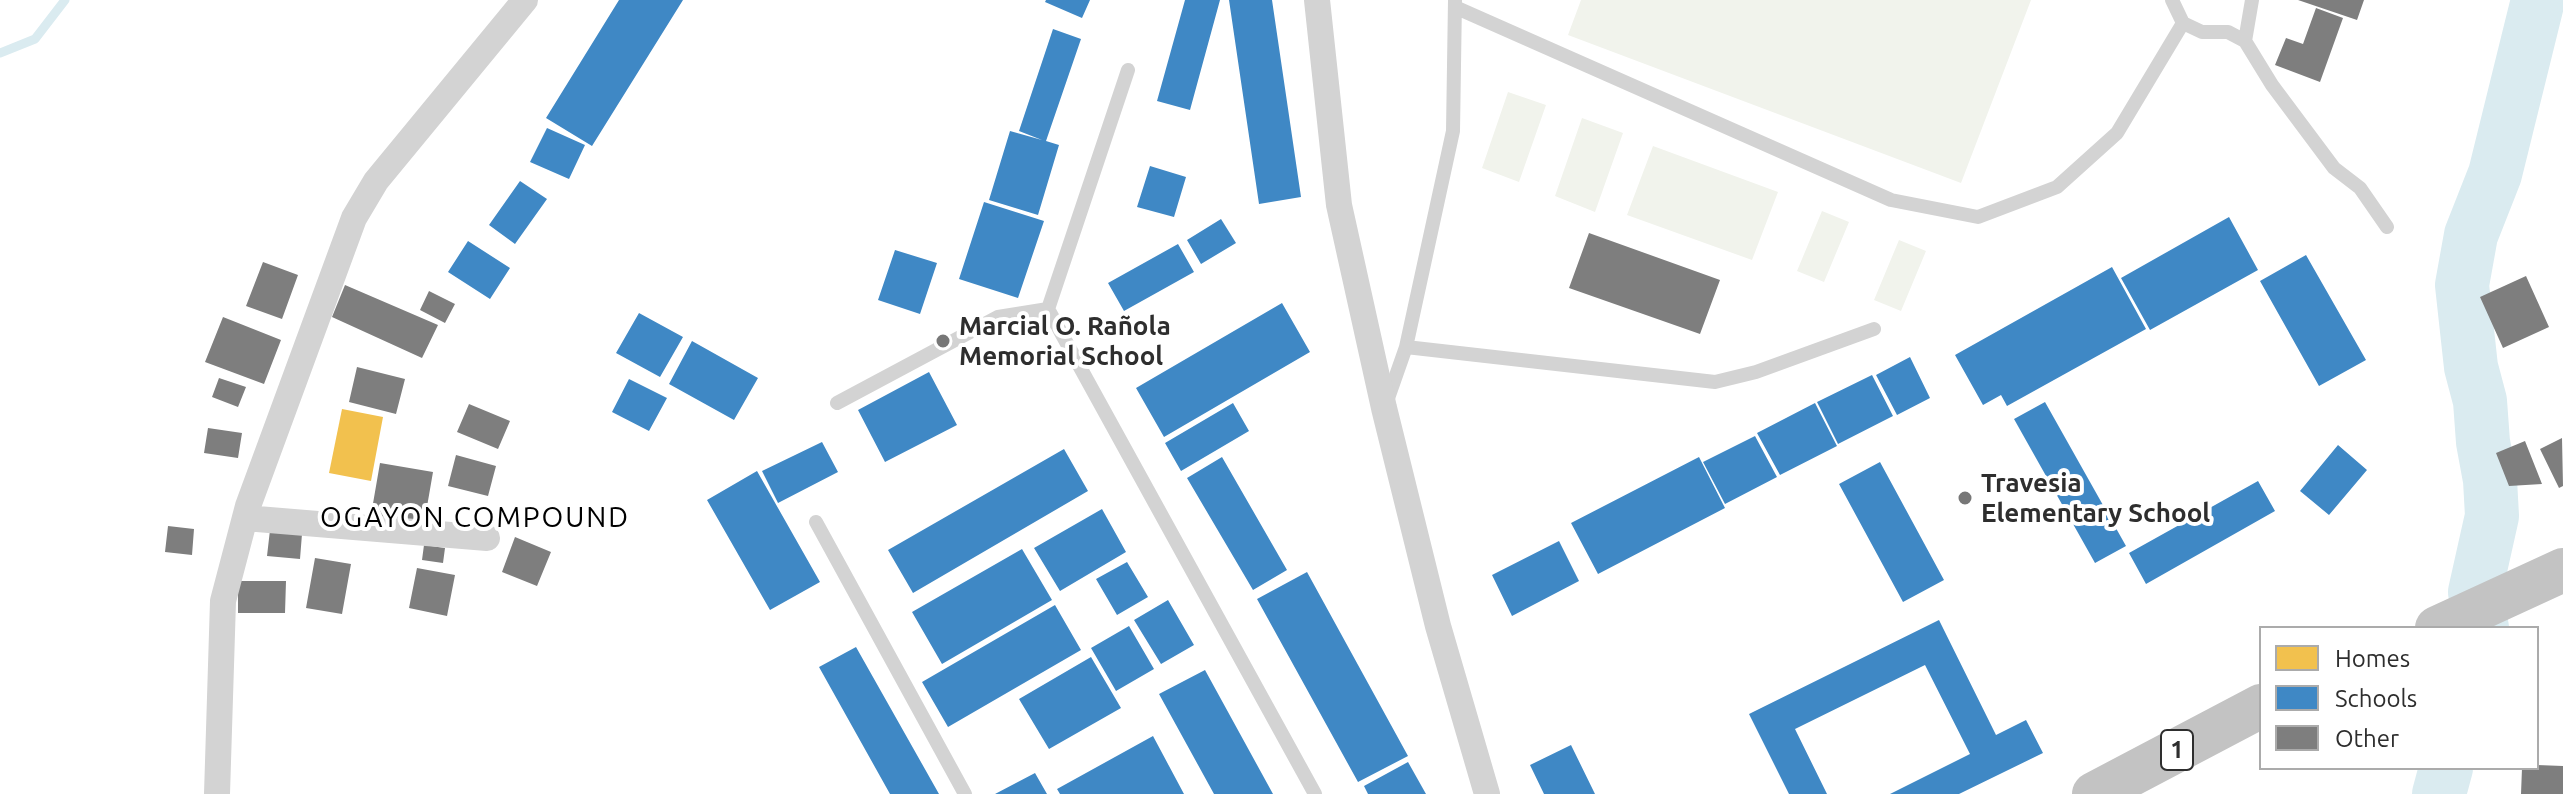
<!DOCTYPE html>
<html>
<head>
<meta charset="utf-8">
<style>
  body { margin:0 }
  #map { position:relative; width:2563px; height:794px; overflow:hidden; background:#fff; font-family:Ubuntu,sans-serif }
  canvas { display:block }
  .legend { position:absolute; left:2259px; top:626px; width:280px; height:144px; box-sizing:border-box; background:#fff; border:2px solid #ababab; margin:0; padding:10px 14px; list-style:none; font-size:24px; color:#2e2e2e }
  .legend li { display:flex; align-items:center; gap:16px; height:40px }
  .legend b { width:40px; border:2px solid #ababab }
</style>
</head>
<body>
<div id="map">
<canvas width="2563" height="794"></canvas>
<ul class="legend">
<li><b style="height:22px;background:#f2c14e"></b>Homes</li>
<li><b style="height:22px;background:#3f88c5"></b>Schools</li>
<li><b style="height:22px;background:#7e7e7e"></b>Other</li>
</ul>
</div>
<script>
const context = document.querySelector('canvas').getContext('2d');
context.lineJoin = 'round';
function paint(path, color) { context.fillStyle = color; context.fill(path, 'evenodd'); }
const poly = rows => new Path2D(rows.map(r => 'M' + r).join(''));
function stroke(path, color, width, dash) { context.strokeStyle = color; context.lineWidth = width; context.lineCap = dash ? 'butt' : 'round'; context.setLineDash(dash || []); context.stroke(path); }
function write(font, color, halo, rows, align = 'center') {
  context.font = font + ' Ubuntu,sans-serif'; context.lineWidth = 8; context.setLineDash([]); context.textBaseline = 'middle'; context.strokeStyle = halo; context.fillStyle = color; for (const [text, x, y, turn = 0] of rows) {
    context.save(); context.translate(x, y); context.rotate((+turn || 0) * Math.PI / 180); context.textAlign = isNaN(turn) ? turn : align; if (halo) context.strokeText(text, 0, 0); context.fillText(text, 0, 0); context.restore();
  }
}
const green = poly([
  [1581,0,2031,0,1961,183,1568,35],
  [1508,92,1546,105,1519,182,1482,168],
  [1582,118,1623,133,1595,212,1555,196],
  [1653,146,1778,192,1752,260,1627,215],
  [1822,211,1849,222,1824,282,1797,271],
  [1899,240,1926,251,1901,311,1874,300]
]);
const homes = poly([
  [342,409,383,417,371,481,329,473]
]);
const schools = poly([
  [619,0,683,0,592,146,546,118],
  [1046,0,1090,0,1082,18,1045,2],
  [1185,0,1220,0,1190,110,1157,101],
  [1229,0,1272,0,1301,197,1259,204],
  [1053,29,1081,39,1046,141,1059,145,1038,215,989,200,1010,131,1042,140,1019,131],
  [547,128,585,145,569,179,530,162],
  [1150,166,1186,177,1174,217,1137,207],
  [520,181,547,199,515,244,489,225],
  [984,202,1044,221,1018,298,959,279],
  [2229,217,2258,270,2150,330,2121,278],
  [1221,219,1236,243,1201,264,1187,240],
  [468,241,510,268,490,299,448,272],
  [1178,244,1194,272,1124,311,1108,283],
  [895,250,937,263,920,314,878,300],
  [2306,255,2366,360,2319,386,2260,281],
  [2112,267,2146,329,2007,406,2001,395,1983,405,1955,355],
  [1282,303,1310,352,1164,437,1136,388],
  [639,313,683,337,660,377,616,353],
  [692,341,758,378,734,420,669,384],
  [1910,357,1930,398,1897,415,1876,375],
  [929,372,957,425,885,462,858,410],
  [1872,375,1893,416,1838,444,1817,402],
  [629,379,667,398,649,431,612,412],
  [2045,402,2126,546,2095,563,2014,419],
  [1233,403,1249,431,1181,471,1165,443],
  [1815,403,1837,446,1780,475,1757,433],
  [1755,436,1777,477,1725,504,1703,462],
  [822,442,838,472,778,503,762,471],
  [2338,445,2367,470,2329,515,2300,491],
  [1064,449,1088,491,913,593,888,550],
  [1222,457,1287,570,1253,590,1187,478],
  [1699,457,1725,508,1598,574,1571,523],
  [1880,462,1944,580,1903,602,1839,484],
  [757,471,820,582,770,610,707,500],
  [2258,481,2275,511,2146,584,2129,553],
  [1102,509,1126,552,1060,591,1034,548],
  [1559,541,1579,581,1512,616,1492,575],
  [1022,549,1052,600,942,664,912,612],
  [1127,562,1148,597,1117,615,1096,579],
  [1307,572,1408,756,1358,782,1257,599],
  [1168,600,1194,645,1161,664,1134,620],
  [1055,605,1081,650,948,727,922,682],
  [1939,620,1996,735,2026,720,2043,753,1959,794,1890,794,1970,754,1925,665,1795,729,1827,794,1789,794,1749,714],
  [1129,626,1154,669,1116,691,1091,648],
  [856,647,939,794,890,794,819,667],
  [1091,657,1121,708,1049,749,1019,699],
  [1205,670,1273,794,1214,794,1159,694],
  [1153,736,1184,794,1060,794,1057,789],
  [1571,745,1595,794,1544,794,1530,765],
  [1408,762,1426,794,1368,794,1364,786],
  [1035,773,1047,794,995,794]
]);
const stream = poly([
  [0,53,35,39,65,0]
]);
const river = poly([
  [2482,628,2475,592,2492,516,2490,480,2483,442,2480,401,2471,367,2462,285,2471,235,2495,174,2538,0],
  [2439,794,2446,768]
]);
const building = poly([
  [2298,0,2364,0,2357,20],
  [2316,8,2343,18,2320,82,2275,65,2286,38,2303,44],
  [1589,233,1720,280,1700,334,1569,288],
  [263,262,298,275,282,319,246,306],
  [2526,276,2549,327,2503,348,2480,297],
  [345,285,438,325,422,358,332,317],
  [429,291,455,304,445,323,420,310],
  [223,317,281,340,264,384,205,362],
  [357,367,405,379,396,414,349,402],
  [219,378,246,387,238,407,212,397],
  [469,404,510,421,498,449,457,432],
  [208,428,242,433,238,458,204,453],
  [2562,438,2563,486,2559,488,2540,449],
  [2525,441,2542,484,2509,486,2496,453],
  [456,455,496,466,488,496,448,486],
  [380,463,433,472,424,524,371,515],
  [168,526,194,529,192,555,165,552],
  [270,530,302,534,300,559,267,556],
  [515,537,551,552,537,586,502,572],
  [424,545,445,548,443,563,422,560],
  [315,558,351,564,342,614,306,608],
  [417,568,455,575,447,616,409,608],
  [238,581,286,581,285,613,238,613],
  [2537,765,2563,766,2563,794,2521,794,2522,768,2537,768]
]);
const service = poly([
  [2172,0,2183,23,2202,32,2228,32,2245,41,2272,85,2334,168,2360,188,2387,227],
  [1457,8,1891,200,1978,217,2057,187,2117,133,2183,23],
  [2245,41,2252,0],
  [1128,70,1048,309,1315,794],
  [1406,347,1453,131,1455,0],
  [837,403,998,317,1048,309],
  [1386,404,1406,347,1715,382,1756,372,1874,329],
  [816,522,965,794]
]);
const minor = poly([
  [1317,0,1339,205,1384,408,1438,626,1487,794],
  [245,518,487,538],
  [217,794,223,601,248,506,354,218,376,181,525,0]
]);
const trunk = poly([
  [2437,628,2563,570],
  [2094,794,2261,706]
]);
const markers = [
  [943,341,8,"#777"],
  [1965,498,8,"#777"]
];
const shields = [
  [2177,750,32]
];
const shieldNames = [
  ["1",2177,750]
];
const poiNames = [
  ["Marcial O. Rañola",959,326],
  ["Memorial School",959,356],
  ["Travesia",1981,483],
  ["Elementary School",1981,513]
];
const neighbourhoodNames = [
  ["OGAYON COMPOUND",475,518]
];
paint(green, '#f1f3ec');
paint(homes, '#f2c14e');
paint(schools, '#3f88c5');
stroke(stream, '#daebf0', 9);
stroke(river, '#daebf0', 54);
paint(building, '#7e7e7e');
stroke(service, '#d3d3d3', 14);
stroke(minor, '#d3d3d3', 26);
stroke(trunk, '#c3c3c3', 44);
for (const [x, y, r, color] of markers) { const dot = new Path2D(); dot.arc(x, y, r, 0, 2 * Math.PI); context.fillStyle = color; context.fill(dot); stroke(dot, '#fff', 3); }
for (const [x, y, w] of shields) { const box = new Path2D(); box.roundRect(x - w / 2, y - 20, w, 40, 6); context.fillStyle = '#fff'; context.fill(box); stroke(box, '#2e2e2e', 2); }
write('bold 24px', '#2e2e2e', null, shieldNames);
write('bold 26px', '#2e2e2e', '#fff', poiNames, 'left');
context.letterSpacing = '2px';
write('28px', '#000', '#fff', neighbourhoodNames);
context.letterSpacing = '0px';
</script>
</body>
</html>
